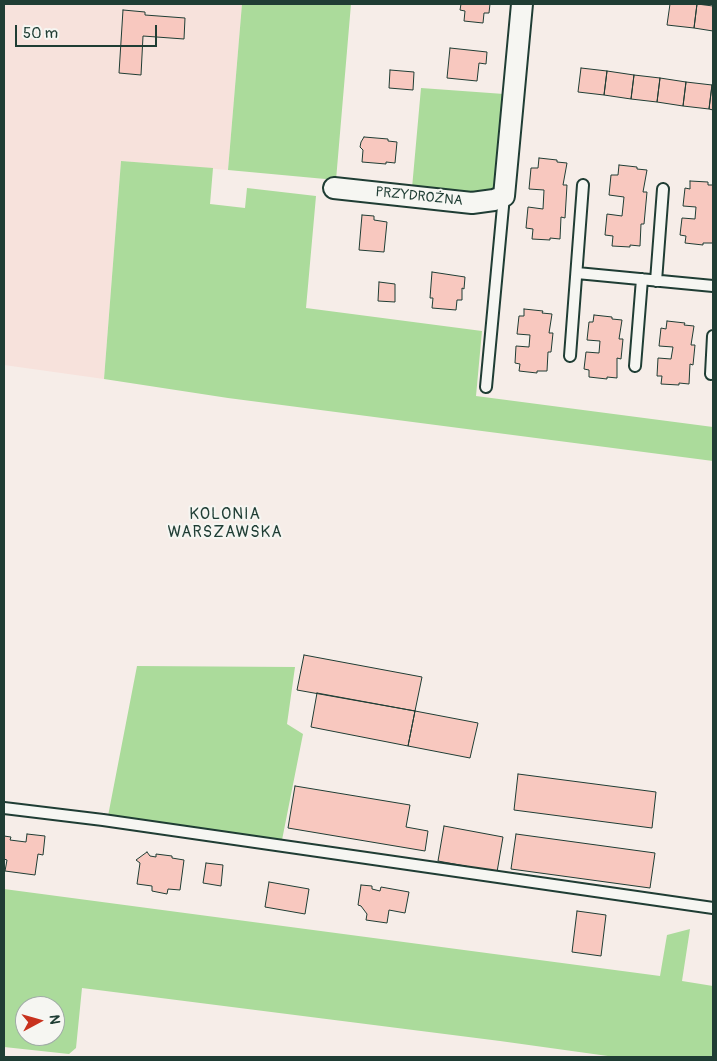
<!DOCTYPE html>
<html>
<head>
<meta charset="utf-8">
<style>
  body { margin:0 }
  #map { position:relative; width:717px; height:1061px; overflow:hidden; background:#f6ede8; font-family:Pangolin,sans-serif }
  canvas { display:block }
  .frame { position:absolute; inset:0; border:5px solid #1f3d34; pointer-events:none }
  .north { position:absolute; left:15px; top:996px; width:50px; height:50px; box-sizing:border-box; background:#f6f6f2; border:1px solid #a0aca6; border-radius:50%; rotate:84deg; font-size:14px; font-weight:700; line-height:20px; text-align:center; color:#1f3d34 }
  .north::after { content:''; display:block; margin:auto; width:18px; height:22px; background:#c8321e; clip-path:polygon(50% 0,100% 100%,50% 72%,0 100%) }
  .scale { position:absolute; left:15px; top:25px; width:142px; height:22px; box-sizing:border-box; border:2px solid #1f3d34; border-top:0; padding-left:6px; font-size:15px; line-height:18px; white-space:nowrap; color:#1f3d34; -webkit-text-stroke:4px #f6f6f2; paint-order:stroke }
</style>
</head>
<body>
<div id="map">
<canvas width="717" height="1061"></canvas>
<div class="frame"></div>
<div class="north">N</div>
<div class="scale">50 m</div>
</div>
<script>
const context = document.querySelector('canvas').getContext('2d');
context.lineJoin = 'round';
function paint(path, color) { context.fillStyle = color; context.fill(path, 'evenodd'); }
const poly = rows => new Path2D(rows.map(r => 'M' + r).join(''));
function stroke(path, color, width, dash) { context.strokeStyle = color; context.lineWidth = width; context.lineCap = dash ? 'butt' : 'round'; context.setLineDash(dash || []); context.stroke(path); }
function write(font, color, halo, rows, align = 'center') {
  context.font = font + ' Pangolin,sans-serif'; context.lineWidth = 4; context.setLineDash([]); context.textBaseline = 'middle'; context.strokeStyle = halo; context.fillStyle = color; for (const [text, x, y, turn = 0] of rows) {
    context.save(); context.translate(x, y); context.rotate((+turn || 0) * Math.PI / 180); context.textAlign = isNaN(turn) ? turn : align; if (halo) context.strokeText(text, 0, 0); context.fillText(text, 0, 0); context.restore();
  }
}
const built = poly([
  [4,4,242,4,228,170,121,161,104,379,4,365]
]);
const green = poly([
  [242,4,351,4,336,180,228,170],
  [421,88,504,94,495,186,486,195,412,188],
  [121,161,213,168,210,204,245,208,247,188,316,196,306,308,482,331,476,396,713,427,713,461,228,398,104,379],
  [137,666,295,667,287,724,303,734,282,840,108,816],
  [4,889,660,976,667,935,690,929,682,981,713,986,713,1057,615,1057,500,1041,82,988,76,1048,69,1054,4,1047],
  [25,1006,55,1006,55,1036,25,1036]
]);
const building = poly([
  [461,4,490,4,489,13,484,13,483,23,464,21,465,11,460,10,461,4],
  [670,4,697,4,694,28,667,25,670,4],
  [697,4,713,6,713,31,694,28,697,4],
  [123,10,145,12,145,15,185,18,184,39,143,36,141,75,119,73,123,10],
  [450,48,487,52,486,64,479,63,477,81,447,78,450,48],
  [581,68,607,71,604,95,578,92,581,68],
  [390,70,414,72,413,90,389,88,390,70],
  [607,71,634,75,631,99,604,95,607,71],
  [634,75,660,78,657,102,631,99,634,75],
  [660,78,686,82,683,106,657,102,660,78],
  [686,82,712,85,709,109,683,106,686,82],
  [712,85,713,85,713,110,709,109,712,85],
  [364,137,388,139,388,141,397,142,395,163,386,162,386,164,362,162,363,150,360,147,361,142,364,137],
  [539,158,557,160,557,162,567,163,563,185,567,185,565,218,561,217,560,239,550,238,550,240,532,239,533,229,526,228,528,207,543,209,544,190,529,189,531,168,538,168,539,158],
  [619,165,637,167,637,169,647,170,643,192,647,192,644,224,641,224,640,246,630,245,630,247,612,246,613,236,605,235,607,214,622,216,624,197,609,195,611,175,618,175,619,165],
  [690,181,708,182,708,185,713,185,713,243,703,243,703,245,685,243,686,236,680,235,682,218,695,219,696,207,683,206,685,188,690,189,690,181],
  [362,215,374,216,374,220,387,222,384,252,359,250,362,215],
  [432,272,465,277,464,289,462,288,462,300,457,300,456,310,432,308,433,298,430,298,432,272],
  [379,282,395,284,395,302,378,301,379,282],
  [524,309,543,311,542,313,552,314,549,333,553,333,551,352,548,352,547,371,537,371,537,373,519,371,520,364,515,363,516,346,529,347,530,335,517,334,519,316,524,316,524,309],
  [594,315,612,317,612,319,622,320,619,339,623,339,621,359,617,358,617,378,607,377,607,379,589,377,589,370,584,369,586,352,599,353,600,341,587,340,589,322,593,322,594,315],
  [667,321,685,323,684,325,694,326,691,345,695,345,693,365,690,364,689,384,679,383,679,385,661,384,662,376,657,376,658,358,671,359,673,347,659,346,661,328,666,329,667,321],
  [304,655,422,677,415,711,297,690,304,655],
  [317,693,415,711,408,746,311,727,317,693],
  [415,711,478,723,470,758,408,746,415,711],
  [518,774,656,792,652,828,514,810,518,774],
  [295,786,410,805,406,827,428,831,425,851,288,828,295,786],
  [444,826,503,837,497,872,438,861,444,826],
  [27,834,45,836,43,855,38,854,35,875,5,871,7,860,4,859,4,836,11,837,10,840,26,842,27,834],
  [516,834,655,853,650,888,511,869,516,834],
  [147,852,150,856,156,857,156,854,172,856,172,858,184,860,180,890,168,889,167,894,152,891,152,886,137,884,140,863,136,860,147,852],
  [206,863,223,865,221,886,203,883,206,863],
  [269,882,309,889,305,914,265,907,269,882],
  [361,885,372,886,372,889,380,891,381,887,409,892,405,913,389,910,387,923,366,920,367,914,361,906,358,905,361,885],
  [577,911,606,915,601,956,572,952,577,911]
]);
const service = poly([
  [577,273,713,286],
  [656,281,663,189],
  [570,356,583,185],
  [635,366,642,279],
  [711,374,713,336],
  [486,387,504,196],
  [4,808,103,820,713,908]
]);
const minor = poly([
  [334,188,472,203,494,200,504,196,522,4]
]);
const streetNames = [
  ["PRZYDROŻNA",419,197,6]
];
const quarterNames = [
  ["KOLONIA",225,515],
  ["WARSZAWSKA",225,533]
];
paint(built, '#f7e2dc');
paint(green, '#abdb9b');
paint(building, '#f8c8bf');
stroke(building, '#1f3d34', 1);
stroke(service, '#1f3d34', 14);
stroke(minor, '#1f3d34', 24);
stroke(service, '#f6f6f2', 10);
stroke(minor, '#f6f6f2', 20);
write('14px', '#1f3d34', '#f6f6f2', streetNames);
context.letterSpacing = '1px';
write('16px', '#1f3d34', '#f6f6f2', quarterNames);
context.letterSpacing = '0px';
</script>
</body>
</html>
